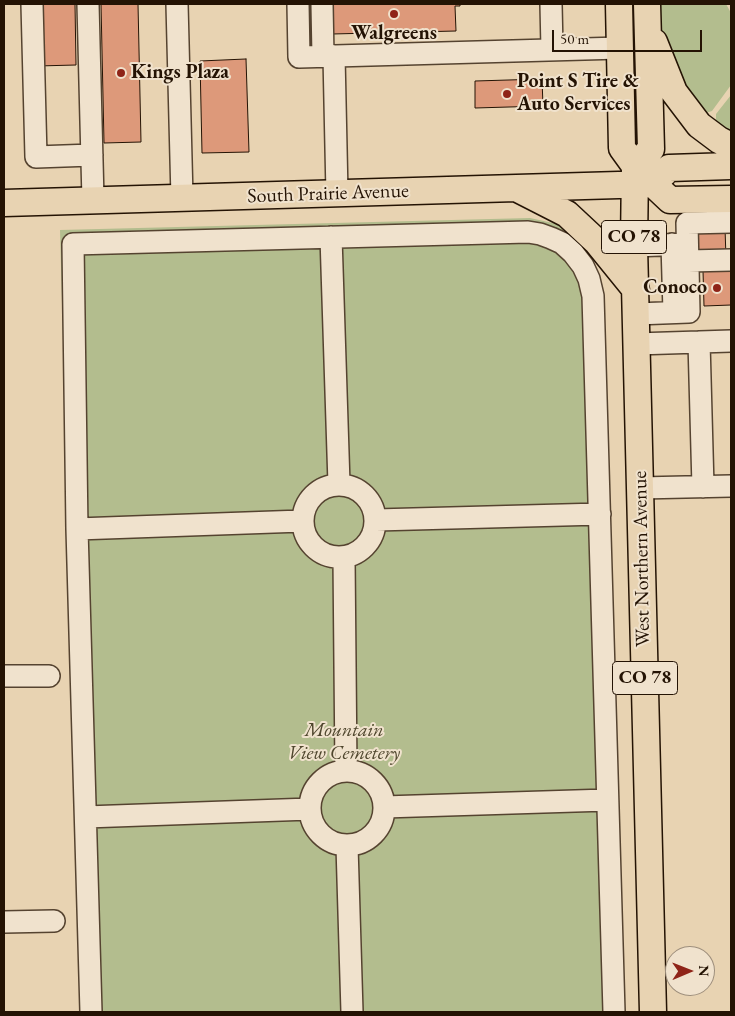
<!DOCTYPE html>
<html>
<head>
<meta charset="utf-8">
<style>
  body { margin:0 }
  #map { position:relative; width:735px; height:1016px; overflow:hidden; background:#e8d3b2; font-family:"EB Garamond",serif }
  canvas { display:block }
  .frame { position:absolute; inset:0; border:5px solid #241304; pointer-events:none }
  .north { position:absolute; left:665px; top:946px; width:50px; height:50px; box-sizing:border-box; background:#f0e2cd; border:1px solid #9e8f7d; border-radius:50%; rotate:89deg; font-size:14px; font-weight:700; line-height:20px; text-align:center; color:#241304 }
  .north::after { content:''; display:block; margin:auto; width:18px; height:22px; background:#8f2418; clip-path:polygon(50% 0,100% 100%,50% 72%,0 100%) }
  .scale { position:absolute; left:552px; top:30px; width:150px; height:22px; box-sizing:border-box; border:2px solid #241304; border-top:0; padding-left:6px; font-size:15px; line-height:18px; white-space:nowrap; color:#241304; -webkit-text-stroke:4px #f0e2cd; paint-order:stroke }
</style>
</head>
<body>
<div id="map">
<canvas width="735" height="1016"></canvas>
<div class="frame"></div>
<div class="north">N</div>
<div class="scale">50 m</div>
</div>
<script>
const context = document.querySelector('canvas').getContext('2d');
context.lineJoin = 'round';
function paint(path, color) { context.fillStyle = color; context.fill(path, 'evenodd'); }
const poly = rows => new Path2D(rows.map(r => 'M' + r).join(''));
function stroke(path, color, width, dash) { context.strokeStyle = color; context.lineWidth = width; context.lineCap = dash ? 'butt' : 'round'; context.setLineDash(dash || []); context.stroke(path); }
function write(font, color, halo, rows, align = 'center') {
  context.font = font + ' "EB Garamond",serif'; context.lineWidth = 4; context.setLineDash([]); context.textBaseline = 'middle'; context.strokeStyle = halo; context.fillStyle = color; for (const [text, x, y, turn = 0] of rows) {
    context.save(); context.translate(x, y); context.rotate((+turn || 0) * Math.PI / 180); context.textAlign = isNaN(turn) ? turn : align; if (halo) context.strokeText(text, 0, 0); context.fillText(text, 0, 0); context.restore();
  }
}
const green = poly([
  [659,4,726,4,731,13,731,85,712,111,706,113,692,99,666,51,661,27],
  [731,95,731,132,716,121,716,114],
  [530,218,562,225,583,248,601,281,621,1012,81,1012,60,230]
]);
const building = poly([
  [36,4,75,4,76,65,37,66,36,4],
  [101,4,138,4,141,142,104,143,101,4],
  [332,4,460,4,460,6,455,6,456,31,332,34,332,4],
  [246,59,249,152,202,153,200,61,246,59],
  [542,79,543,106,475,108,475,81,542,79],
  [725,228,726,258,696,259,695,229,725,228],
  [731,265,731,305,704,306,703,271,731,265]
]);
const minor = poly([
  [32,4,36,157,92,155],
  [88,4,93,200],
  [177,4,182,198],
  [298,4,299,57,620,48],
  [322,4,323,56],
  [551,4,552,49],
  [334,56,337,194],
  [331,237,339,484],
  [672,244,674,312],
  [634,246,687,244],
  [688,261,731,260],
  [636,314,689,312,687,223,731,222],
  [699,342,703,487],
  [636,344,731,341],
  '303 521a36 36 0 1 1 72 0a36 36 0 1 1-72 0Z',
  [640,488,731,486],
  [376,520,600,514],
  [77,529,302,521],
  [344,558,346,771],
  [4,676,49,676],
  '310 808a37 37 0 1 1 74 0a37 37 0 1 1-74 0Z',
  [384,807,607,800],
  [86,817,310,809],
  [347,846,352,1012],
  [4,922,54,921],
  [91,1012,77,529,73,244,528,232,540,234,551,238,562,243,573,253,583,266,589,279,593,296,614,1012]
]);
const major = poly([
  [619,4,622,148,635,166,634,246,653,1012],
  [654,42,674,92,699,125,719,140,731,146],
  [635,166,651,149,647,4],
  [653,184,670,200,731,199],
  [518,189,567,214,597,242,636,290],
  [4,203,653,184,669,168,731,166]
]);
const markers = [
  [394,14,5,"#8f2418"],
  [121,73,5,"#8f2418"],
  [507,94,5,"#8f2418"],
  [717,288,5,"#8f2418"]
];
const shields = [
  [634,237,65],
  [645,678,65]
];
const shieldNames = [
  ["CO 78",634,237],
  ["CO 78",645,678]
];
const poiNames = [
  ["Walgreens",394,34,"center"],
  ["Kings Plaza",131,73],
  ["Point S Tire &",517,82],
  ["Auto Services",517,105],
  ["Conoco",707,288,"right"]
];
const streetNames = [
  ["South Prairie Avenue",328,194,-2],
  ["West Northern Avenue",642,559,-91]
];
const parkNames = [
  ["Mountain",344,731],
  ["View Cemetery",344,754]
];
paint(green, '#b3bd8e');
paint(building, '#dd997a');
stroke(building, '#241304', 1);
stroke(minor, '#554330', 24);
stroke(major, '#241304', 29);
stroke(minor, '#f0e2cd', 21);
stroke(major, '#e8d3b2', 26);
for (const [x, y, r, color] of markers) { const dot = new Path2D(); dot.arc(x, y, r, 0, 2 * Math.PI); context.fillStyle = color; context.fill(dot); stroke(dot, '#f0e2cd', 2); }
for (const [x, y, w] of shields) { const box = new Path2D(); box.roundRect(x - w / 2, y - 16.5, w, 33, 4); context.fillStyle = '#f0e2cd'; context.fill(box); stroke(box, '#241304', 1); }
write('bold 19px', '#241304', null, shieldNames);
write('bold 20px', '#241304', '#f0e2cd', poiNames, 'left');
write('20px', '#241304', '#f0e2cd', streetNames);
write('italic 20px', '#4f462d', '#f0e2cd', parkNames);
</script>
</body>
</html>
